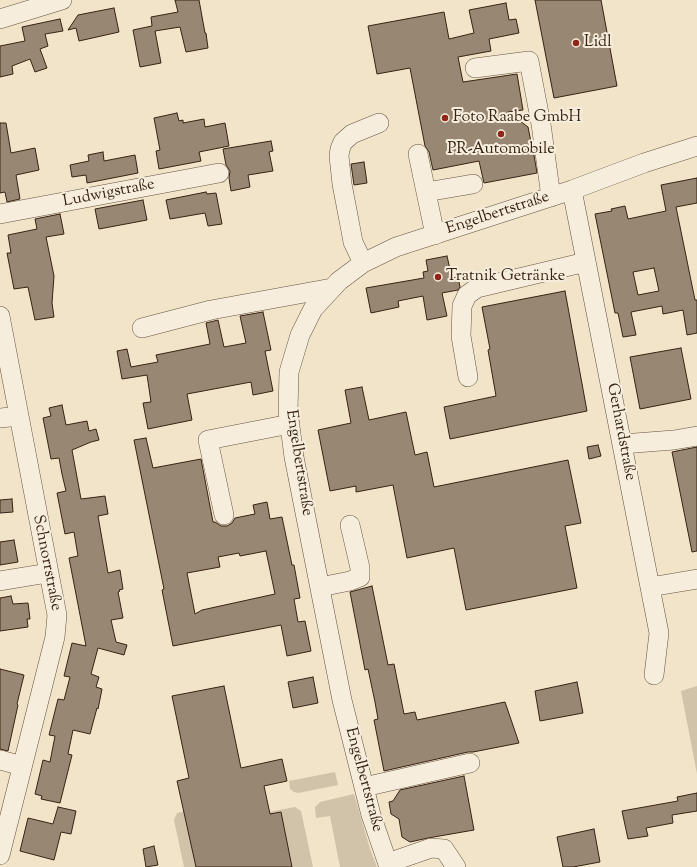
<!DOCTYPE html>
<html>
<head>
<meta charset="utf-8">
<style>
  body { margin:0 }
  canvas { display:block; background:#f1e4c9 }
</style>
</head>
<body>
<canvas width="697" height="867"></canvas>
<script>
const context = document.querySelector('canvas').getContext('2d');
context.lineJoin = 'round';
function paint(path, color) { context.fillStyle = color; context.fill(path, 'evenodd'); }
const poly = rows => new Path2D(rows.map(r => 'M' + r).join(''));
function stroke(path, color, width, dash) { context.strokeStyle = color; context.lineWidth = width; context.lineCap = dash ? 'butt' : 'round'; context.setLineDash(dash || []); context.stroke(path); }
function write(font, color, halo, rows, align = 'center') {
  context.font = font + ' "Sorts Mill Goudy",serif'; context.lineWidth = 4; context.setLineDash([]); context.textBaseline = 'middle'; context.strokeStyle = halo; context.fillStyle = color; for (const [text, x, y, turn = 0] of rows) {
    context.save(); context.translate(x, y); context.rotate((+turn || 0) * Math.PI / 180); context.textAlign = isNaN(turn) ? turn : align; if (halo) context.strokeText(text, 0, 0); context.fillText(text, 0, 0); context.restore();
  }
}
const green = poly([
  [697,686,697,774,681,691],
  [335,772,338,785,298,793,294,792,290,789,289,781],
  [354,794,370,849,377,867,340,867,330,816,316,818,315,807,320,802],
  [240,799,185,816,196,867,184,867,174,820,177,813],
  [295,807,301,811,313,867,292,867,281,812,270,814,269,812]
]);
const building = poly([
  [175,0,199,0,205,33,206,33,208,48,186,52,180,27,155,31,161,63,140,67,133,30,152,26,151,17,178,12,175,0],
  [535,0,601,0,617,86,554,98,535,0],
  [506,3,509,20,516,19,519,33,489,39,491,51,458,57,463,82,517,74,523,110,508,112,528,127,531,142,532,143,537,173,484,183,479,161,433,170,429,152,425,146,410,68,377,74,368,26,444,12,449,39,474,33,469,10,506,3],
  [114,8,119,32,79,41,76,28,68,30,78,15,114,8],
  [60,19,63,31,45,34,48,46,40,49,47,68,35,72,30,59,12,66,13,74,0,77,0,46,25,41,22,27,60,19],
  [177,113,179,121,183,120,183,123,204,119,205,127,225,123,229,146,199,152,201,161,159,169,156,151,160,150,154,118,177,113],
  [0,123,6,123,11,153,35,148,39,170,16,175,20,199,7,202,5,192,0,193,0,123],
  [271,141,273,151,269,152,273,171,248,175,250,187,231,191,229,178,230,171,226,165,223,149,271,141],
  [103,152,104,161,135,155,138,173,87,183,86,175,72,177,70,165,89,161,88,155,103,152],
  [364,162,367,183,354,185,351,164,364,162],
  [697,178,697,203,676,207,695,300,697,300,697,333,687,335,683,310,663,314,662,306,631,312,636,335,623,337,618,313,615,313,595,214,612,211,611,209,625,206,628,219,666,211,661,185,697,178],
  [654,268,659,291,638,295,633,272,654,268],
  [206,192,207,194,216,193,222,224,208,226,205,213,170,219,166,200,206,192],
  [143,200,147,220,99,229,95,209,143,200],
  [60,214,64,234,46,237,54,276,52,303,54,317,35,320,28,287,14,289,7,253,11,253,8,235,37,229,35,219,60,214],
  [447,256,452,278,458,277,460,287,458,290,442,293,447,316,427,320,423,296,398,301,399,307,371,313,366,288,424,278,423,272,428,271,426,260,447,256],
  [565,291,587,411,450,439,444,407,496,396,488,350,490,349,482,307,565,291],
  [263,312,271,350,265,351,273,391,253,395,251,382,187,394,192,420,148,429,143,403,151,402,147,375,122,379,117,351,127,349,131,367,158,362,156,355,210,344,206,323,218,320,224,347,246,343,240,316,263,312],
  [681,348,691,399,640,409,630,357,681,348],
  [362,387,369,420,406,412,415,455,427,452,434,487,568,460,581,523,565,526,577,588,466,610,454,548,407,558,393,485,356,492,356,486,330,491,318,430,351,423,345,390,362,387],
  [62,405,66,425,87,421,89,431,96,429,99,440,91,442,72,450,81,499,105,496,108,514,98,516,108,573,120,570,123,589,119,590,120,591,118,592,123,618,111,620,116,642,127,645,124,655,98,648,91,674,99,677,96,687,102,689,98,709,97,708,90,734,73,730,68,754,72,755,60,803,41,799,42,796,35,794,43,760,50,762,55,736,49,735,58,699,64,700,70,677,64,676,72,643,86,646,69,558,78,556,74,532,65,534,57,493,66,491,62,474,59,458,51,459,43,418,51,416,49,408,62,405],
  [146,438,153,468,201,459,213,522,215,522,221,526,227,526,232,523,235,518,255,514,253,505,267,502,270,519,282,517,292,565,294,565,300,598,294,599,298,622,305,621,311,651,287,656,281,625,173,646,162,590,164,589,134,440,146,438],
  [266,551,275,594,202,610,195,614,187,573,220,567,218,557,239,553,240,556,266,551],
  [598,445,601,456,589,459,587,447,598,445],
  [697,447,697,551,692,552,672,452,697,447],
  [12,499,13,512,0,513,0,500,12,499],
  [14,540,18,562,0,565,0,542,14,540],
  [372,586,388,665,394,664,404,714,415,712,417,720,505,702,519,743,473,752,468,752,384,771,374,720,378,719,375,702,368,669,365,670,350,592,372,586],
  [11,596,13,604,28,603,30,619,27,619,28,627,0,631,0,598,11,596],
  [0,669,24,675,17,704,18,705,8,751,0,749,0,669],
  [313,677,318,703,293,708,288,682,313,677],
  [577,682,583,713,540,721,535,691,577,682],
  [224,686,241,768,282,759,287,781,264,786,270,814,281,812,292,867,196,867,177,781,189,778,172,696,224,686],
  [464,776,474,830,428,838,410,842,402,837,399,819,391,814,389,802,393,801,400,790,464,776],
  [697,793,697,811,672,815,673,823,646,828,648,836,628,839,622,811,678,801,677,797,697,793],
  [58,807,76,811,71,834,61,832,54,860,20,851,28,818,53,824,58,807],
  [594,829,600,862,573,867,563,867,557,837,594,829],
  [154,846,158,865,146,867,143,849,154,846]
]);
const minor = poly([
  [0,19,62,0],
  [475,68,529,61,541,124,551,197],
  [418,154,435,235],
  [572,190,659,633,654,675],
  [426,192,473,184],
  [0,214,219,173],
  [363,263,353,242,351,231,342,184,339,156,340,149,343,142,352,134,379,123],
  [0,316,57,615,55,637,0,855],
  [142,328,211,310,332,288],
  [468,377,461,336,462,306,467,295,477,288,586,262],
  [0,418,19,416],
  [622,444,674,440,697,436],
  [224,515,208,440,290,424],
  [0,581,48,573],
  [320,587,350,581,360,577,360,568,350,525],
  [650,587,697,579],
  [0,760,22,766],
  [364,787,470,763],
  [388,863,431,848,444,849,456,867],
  [389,867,371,815,342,700,294,457,288,411,289,372,300,335,313,309,339,281,363,263,396,247,572,190,644,163,697,146]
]);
const markers = [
  [576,43,4,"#8f2418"],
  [445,118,4,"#8f2418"],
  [501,134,4,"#8f2418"],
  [438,277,4,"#8f2418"]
];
const poiNames = [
  ["Lidl",584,43],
  ["Foto Raabe GmbH",453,118],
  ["PR-Automobile",501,150,"center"],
  ["Tratnik Getränke",446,277]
];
const streetNames = [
  ["Ludwigstraße",109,194,-11],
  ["Engelbertstraße",498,214,-18],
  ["Gerhardstraße",620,432,79],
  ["Engelbertstraße",298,463,81],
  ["Schnorrstraße",46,563,79],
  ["Engelbertstraße",363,780,75]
];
paint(green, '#d1c3aa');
paint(building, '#988772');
stroke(building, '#372313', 1);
stroke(minor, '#665340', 20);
stroke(minor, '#f6eddc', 19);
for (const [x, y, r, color] of markers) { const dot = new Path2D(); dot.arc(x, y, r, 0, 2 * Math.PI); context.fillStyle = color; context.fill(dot); stroke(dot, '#f6eddc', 1.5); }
write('16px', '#372313', '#f6eddc', poiNames, 'left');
write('16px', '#372313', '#f6eddc', streetNames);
</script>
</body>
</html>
